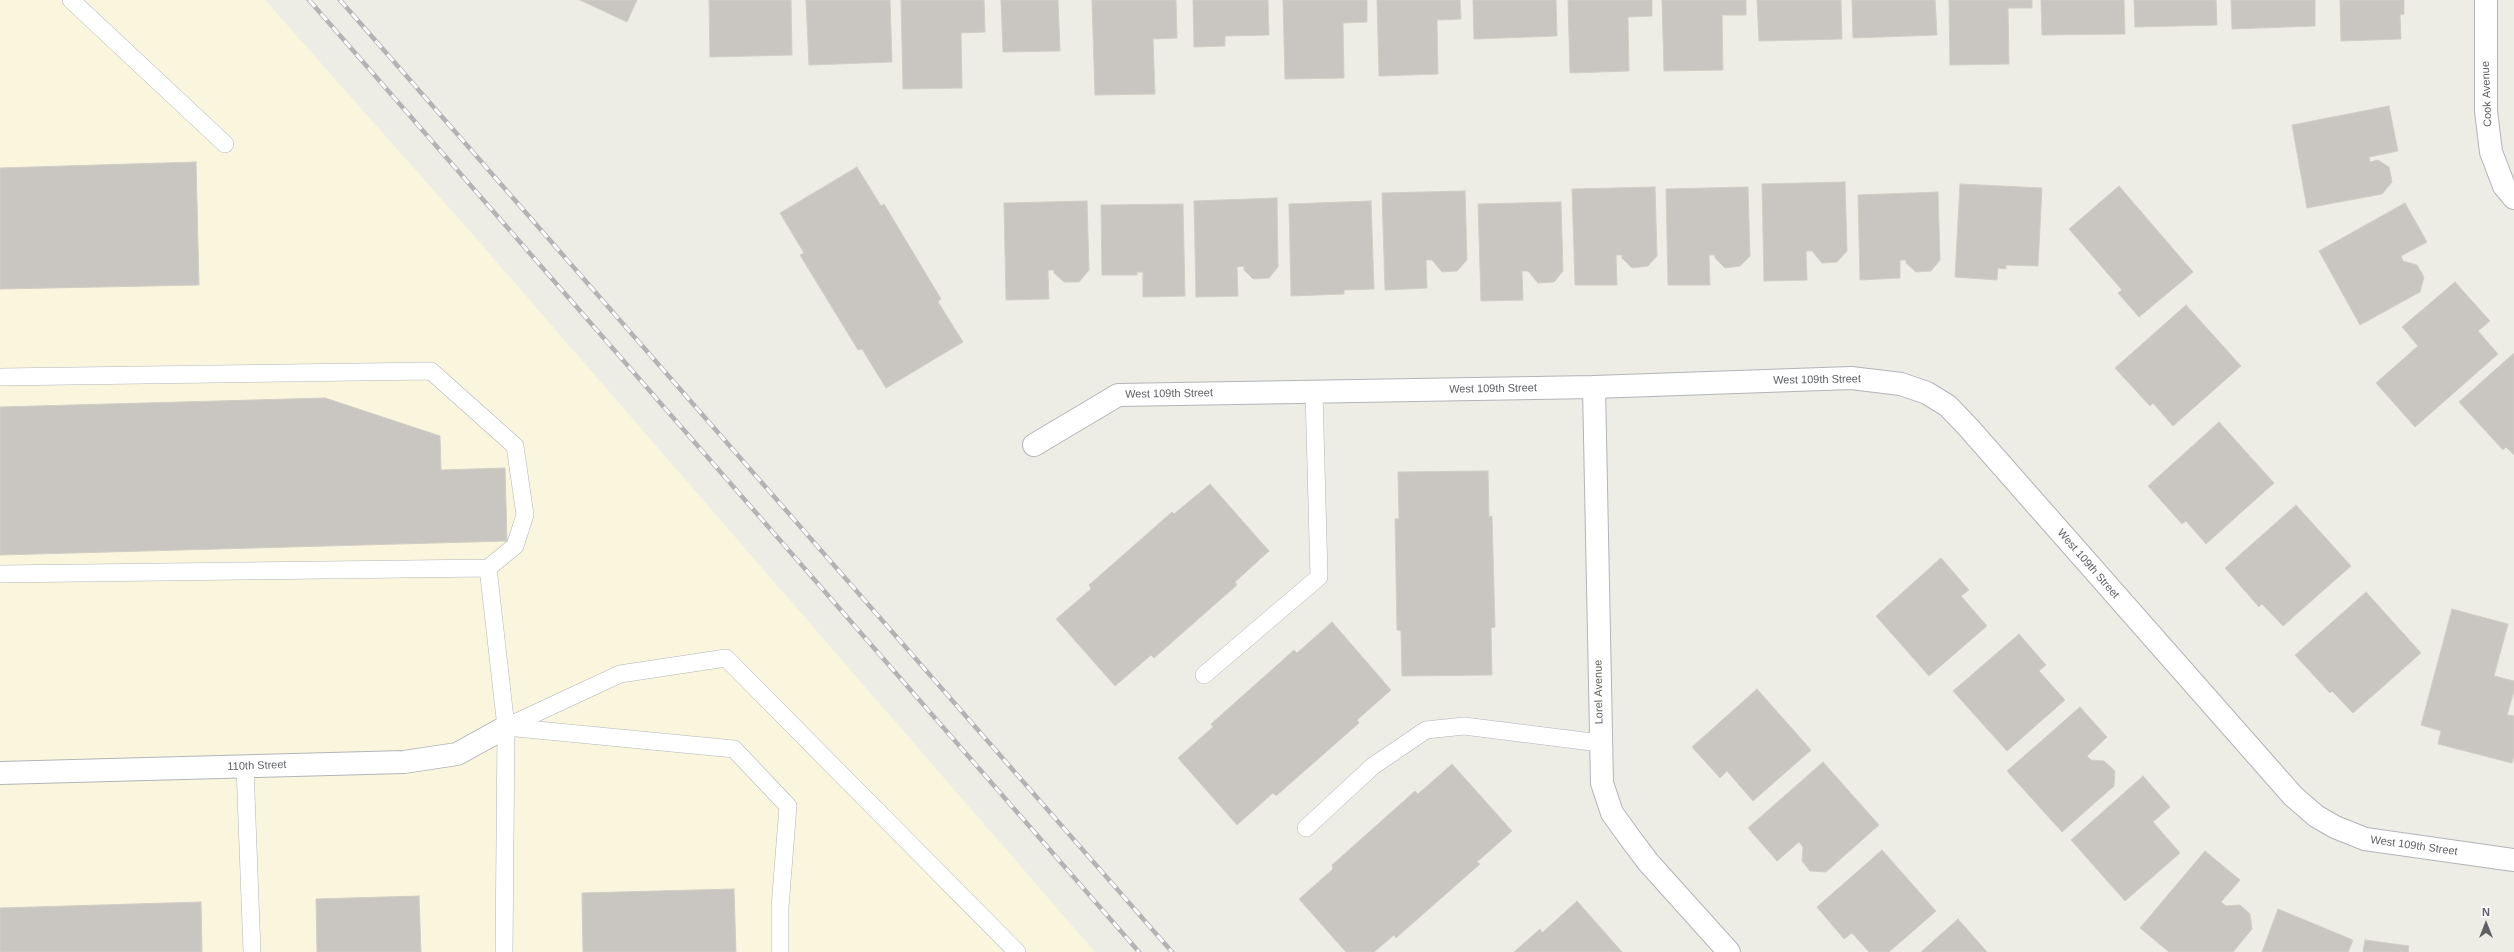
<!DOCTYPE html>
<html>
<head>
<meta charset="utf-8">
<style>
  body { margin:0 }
  #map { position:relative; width:2514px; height:952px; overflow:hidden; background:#edece5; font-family:Helvetica,sans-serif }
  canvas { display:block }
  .north { position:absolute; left:2466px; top:904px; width:40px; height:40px; -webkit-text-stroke:3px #fff; paint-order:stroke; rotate:0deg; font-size:11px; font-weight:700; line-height:16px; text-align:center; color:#5d5f64 }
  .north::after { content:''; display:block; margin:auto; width:14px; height:18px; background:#5d5f64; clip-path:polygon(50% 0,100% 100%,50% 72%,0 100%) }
</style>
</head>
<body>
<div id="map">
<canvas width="2514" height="952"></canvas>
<div class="north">N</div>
</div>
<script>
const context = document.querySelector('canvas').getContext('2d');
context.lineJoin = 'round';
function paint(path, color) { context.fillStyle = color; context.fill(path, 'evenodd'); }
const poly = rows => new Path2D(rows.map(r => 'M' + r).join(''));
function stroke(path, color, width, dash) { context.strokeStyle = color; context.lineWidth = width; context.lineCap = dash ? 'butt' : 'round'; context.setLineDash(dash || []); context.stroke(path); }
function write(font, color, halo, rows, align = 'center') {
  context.font = font + ' Helvetica,sans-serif'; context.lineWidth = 3.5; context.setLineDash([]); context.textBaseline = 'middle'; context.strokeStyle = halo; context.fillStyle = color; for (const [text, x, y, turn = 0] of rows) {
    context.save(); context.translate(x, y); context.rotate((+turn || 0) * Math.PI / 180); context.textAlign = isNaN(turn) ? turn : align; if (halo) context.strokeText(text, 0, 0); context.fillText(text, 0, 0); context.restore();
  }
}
const commercial = poly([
  [0,0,265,0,475,237,1095,952,0,952]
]);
const building = poly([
  [580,0,637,0,627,22,580,0],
  [709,0,791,0,792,55,710,57,709,0],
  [806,0,890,0,892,62,809,65,806,0],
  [901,0,984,0,985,32,961,33,962,88,903,89,901,0],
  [1001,0,1058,0,1060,51,1003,52,1001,0],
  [1092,0,1176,0,1177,38,1153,39,1155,94,1095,95,1092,0],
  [1193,0,1268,0,1269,35,1225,36,1225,46,1194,47,1193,0],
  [1283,0,1367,0,1367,22,1343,23,1344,78,1285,79,1283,0],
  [1377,0,1460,0,1461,19,1437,20,1438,74,1379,76,1377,0],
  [1473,0,1556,0,1557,36,1474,39,1473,0],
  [1568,0,1652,0,1652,16,1628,17,1629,71,1570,73,1568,0],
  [1662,0,1746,0,1746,15,1722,15,1723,70,1664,71,1662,0],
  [1757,0,1841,0,1842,39,1759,41,1757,0],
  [1852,0,1935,0,1937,35,1853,38,1852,0],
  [1949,0,2032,0,2032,8,2008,8,2009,64,1950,65,1949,0],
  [2041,0,2124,0,2125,34,2042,35,2041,0],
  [2134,0,2216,0,2217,25,2135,27,2134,0],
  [2231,0,2315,0,2315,26,2232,29,2231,0],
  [2340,0,2404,0,2404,14,2400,15,2401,39,2341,41,2340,0],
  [2389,106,2398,151,2369,157,2370,162,2378,160,2389,167,2392,182,2382,194,2307,208,2292,125,2389,106],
  [196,162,199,285,0,289,0,168,196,162],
  [857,167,881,206,884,204,941,299,938,302,963,342,886,388,862,349,858,350,800,255,804,253,780,213,857,167],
  [1845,182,1847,251,1837,262,1822,263,1812,251,1806,251,1807,280,1764,281,1762,184,1845,182],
  [1960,184,2042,188,2038,266,2006,265,2006,269,1998,268,1997,280,1955,277,1960,184],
  [2119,186,2193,272,2139,317,2118,293,2122,290,2069,229,2119,186],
  [1655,187,1657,256,1648,266,1632,268,1622,258,1622,255,1616,255,1617,285,1575,285,1572,189,1655,187],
  [1748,187,1750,256,1740,266,1725,268,1715,258,1715,255,1709,255,1710,285,1668,285,1666,189,1748,187],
  [1465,191,1467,260,1457,271,1442,272,1432,260,1426,260,1427,288,1385,290,1382,193,1465,191],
  [1938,192,1940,260,1931,271,1916,272,1906,263,1906,260,1900,260,1900,278,1860,280,1858,195,1938,192],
  [1277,198,1278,267,1269,278,1253,279,1244,270,1244,266,1237,267,1238,296,1196,297,1194,201,1277,198],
  [1087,201,1089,270,1079,282,1064,282,1054,273,1054,270,1048,270,1049,299,1006,300,1004,203,1087,201],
  [1371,201,1374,289,1344,290,1344,294,1291,296,1289,204,1371,201],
  [1561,202,1563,271,1554,282,1538,283,1528,271,1522,271,1523,300,1481,301,1478,204,1561,202],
  [2405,203,2427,242,2401,256,2403,261,2417,265,2424,277,2420,292,2360,325,2319,251,2405,203],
  [1183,204,1185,296,1143,297,1143,272,1137,272,1137,275,1102,275,1101,205,1183,204],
  [2455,282,2490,321,2478,331,2498,354,2415,427,2376,383,2418,346,2402,327,2455,282],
  [2186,305,2241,366,2173,426,2153,403,2150,406,2115,368,2186,305],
  [2514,353,2514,455,2506,447,2503,450,2459,402,2514,353],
  [325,398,440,436,441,470,505,468,507,541,0,555,0,407,325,398],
  [2219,422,2274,483,2206,544,2186,521,2182,524,2148,486,2219,422],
  [1488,471,1489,517,1492,516,1495,627,1491,628,1492,675,1402,676,1401,631,1397,630,1395,519,1399,519,1398,472,1488,471],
  [1210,484,1269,551,1235,582,1237,585,1154,658,1151,655,1115,686,1056,619,1091,589,1089,585,1172,512,1174,514,1210,484],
  [2296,505,2351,566,2283,626,2262,604,2259,607,2225,568,2296,505],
  [1941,558,1969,590,1961,596,1987,626,1929,676,1876,616,1941,558],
  [2366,592,2421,653,2353,713,2332,691,2330,693,2295,655,2366,592],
  [2452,609,2508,624,2494,676,2514,681,2514,691,2507,715,2514,716,2514,755,2512,763,2438,744,2441,731,2421,725,2452,609],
  [1332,622,1391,690,1357,720,1359,723,1276,796,1273,793,1237,825,1178,758,1213,727,1211,724,1294,650,1297,653,1332,622],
  [2019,634,2046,665,2039,671,2065,700,2007,751,1953,691,2019,634],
  [1757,689,1811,750,1753,801,1727,771,1720,778,1692,747,1757,689],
  [2080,707,2107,737,2087,756,2091,760,2104,761,2115,771,2114,786,2062,832,2007,771,2080,707],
  [1823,762,1879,825,1826,872,1810,871,1802,861,1803,847,1799,842,1777,861,1748,828,1823,762],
  [1452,764,1512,831,1477,862,1480,864,1396,938,1394,935,1374,952,1346,952,1299,899,1333,869,1332,865,1415,791,1418,794,1452,764],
  [2143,776,2170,807,2153,822,2180,853,2125,901,2071,840,2143,776],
  [1882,850,1936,911,1889,952,1869,952,1852,933,1844,939,1817,907,1882,850],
  [2205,851,2240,880,2221,902,2226,906,2240,905,2250,914,2252,929,2233,952,2169,952,2140,928,2205,851],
  [734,889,736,952,583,952,582,893,734,889],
  [419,896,421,952,317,952,316,899,419,896],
  [1577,901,1622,952,1514,952,1540,929,1542,933,1577,901],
  [201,902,202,952,0,952,0,908,201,902],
  [2278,909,2353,940,2348,952,2262,952,2278,909],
  [1958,919,1987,952,1921,952,1958,919],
  [2365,940,2409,946,2408,952,2363,952,2365,940]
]);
const lane = poly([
  [71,0,225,144],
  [0,377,431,371,515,446,525,515,515,546,488,568],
  [0,574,488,568,506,727,504,952],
  [1204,675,1319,577,1314,391],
  [506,727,620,674,726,658,1017,952],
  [506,727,734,749,788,806,780,907,780,952],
  [245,767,252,952],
  [1306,828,1373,766,1426,730,1464,726,1600,743]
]);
const street = poly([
  [2486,0,2486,111,2491,152,2504,186,2514,198],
  [1594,387,1602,783,1612,813,1630,838,1648,862,1729,952],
  [1034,445,1118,395,1594,387,1851,378,1901,384,1927,393,1948,406,1968,427,2293,796,2316,816,2335,827,2365,839,2514,860],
  [0,773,404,762,457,754,506,727]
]);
const rail = poly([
  [309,0,1139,952],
  [340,0,1172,952]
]);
const streetNames = [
  ["Cook Avenue",2487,94,-92],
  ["West 109th Street",1817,380,-1],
  ["West 109th Street",1493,389,-1],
  ["West 109th Street",1169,394,-1],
  ["West 109th Street",2088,564,49],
  ["Lorel Avenue",1599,692,-91],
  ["110th Street",257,766,-2],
  ["West 109th Street",2414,846,8]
];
paint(commercial, '#faf6de');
paint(building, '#c9c6c2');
stroke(building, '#d1cec4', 1);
stroke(lane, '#b2b4b8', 18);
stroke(street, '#b2b4b8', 24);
stroke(lane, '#fff', 17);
stroke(street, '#fff', 22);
stroke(rail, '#b3b3b4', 4.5);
stroke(rail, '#fff', 3, [9]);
write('11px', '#5d5f64', '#fff', streetNames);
</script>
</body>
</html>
